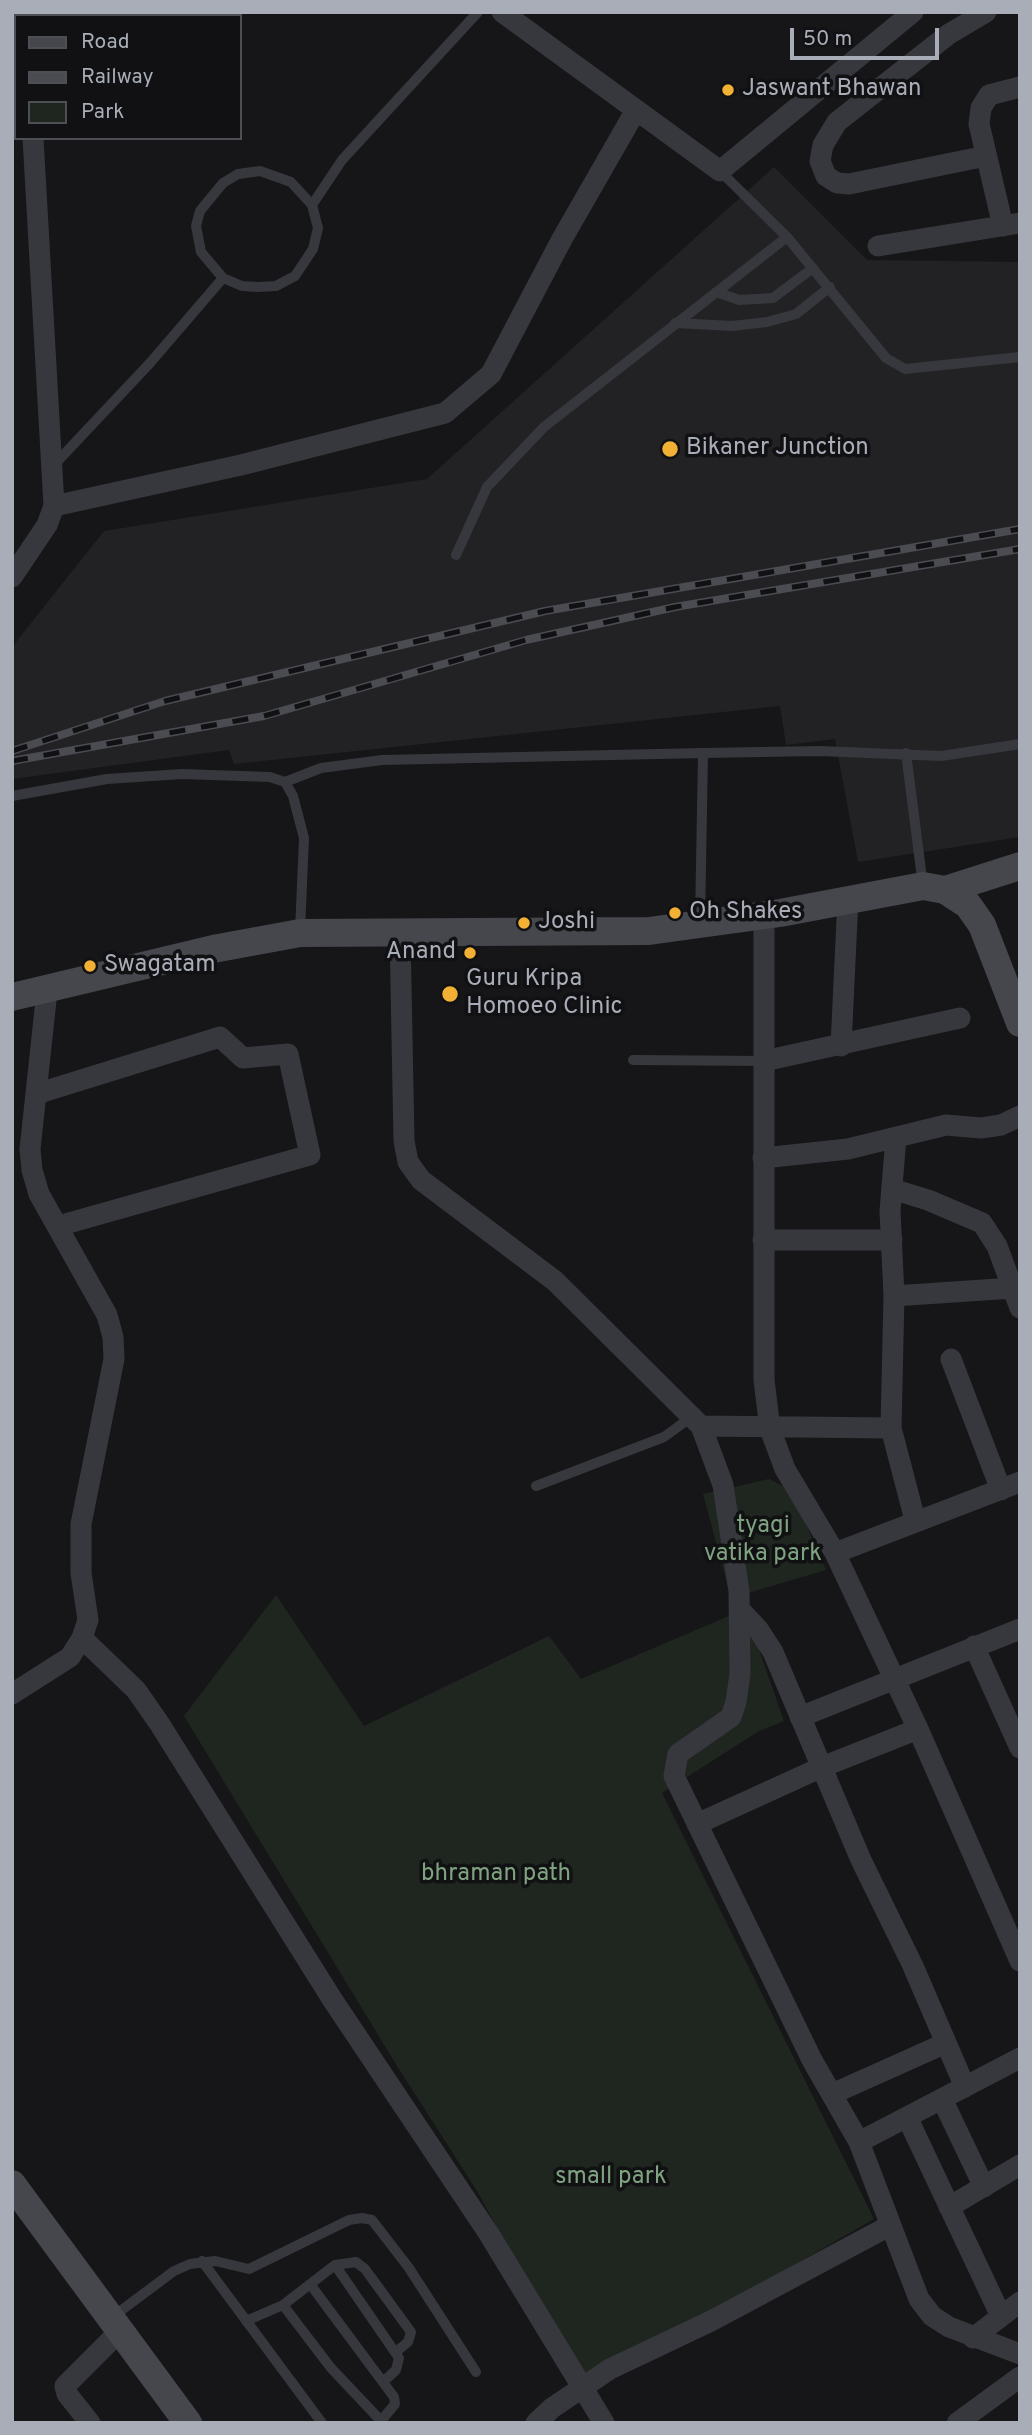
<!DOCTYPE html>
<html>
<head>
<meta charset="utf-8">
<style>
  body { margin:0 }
  #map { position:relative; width:1032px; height:2435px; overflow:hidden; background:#161618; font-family:Overpass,sans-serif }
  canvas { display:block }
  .frame { position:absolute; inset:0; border:14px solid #a8adb8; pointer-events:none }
  .legend { position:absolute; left:14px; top:14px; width:228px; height:126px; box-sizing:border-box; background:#111113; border:2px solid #4d4f55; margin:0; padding:9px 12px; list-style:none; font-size:21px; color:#a8adb8 }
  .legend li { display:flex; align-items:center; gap:14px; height:35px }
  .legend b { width:35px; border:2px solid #4d4f55 }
  .scale { position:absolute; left:790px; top:28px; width:149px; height:32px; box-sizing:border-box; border:4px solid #a8adb8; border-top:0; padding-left:9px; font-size:21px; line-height:24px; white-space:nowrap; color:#a8adb8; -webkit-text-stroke:5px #111113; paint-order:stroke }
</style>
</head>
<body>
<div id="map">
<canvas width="1032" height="2435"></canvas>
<div class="frame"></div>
<ul class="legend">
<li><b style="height:9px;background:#45474d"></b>Road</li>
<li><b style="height:9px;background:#4a4c52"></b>Railway</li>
<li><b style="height:19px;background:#1e261f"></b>Park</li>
</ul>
<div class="scale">50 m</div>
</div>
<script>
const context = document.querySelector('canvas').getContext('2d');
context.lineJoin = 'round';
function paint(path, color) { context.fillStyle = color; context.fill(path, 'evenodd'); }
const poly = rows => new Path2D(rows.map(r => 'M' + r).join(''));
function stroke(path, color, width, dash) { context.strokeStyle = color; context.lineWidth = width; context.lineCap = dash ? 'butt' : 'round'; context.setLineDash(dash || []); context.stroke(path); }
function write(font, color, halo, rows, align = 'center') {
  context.font = font + ' Overpass,sans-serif'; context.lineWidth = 7; context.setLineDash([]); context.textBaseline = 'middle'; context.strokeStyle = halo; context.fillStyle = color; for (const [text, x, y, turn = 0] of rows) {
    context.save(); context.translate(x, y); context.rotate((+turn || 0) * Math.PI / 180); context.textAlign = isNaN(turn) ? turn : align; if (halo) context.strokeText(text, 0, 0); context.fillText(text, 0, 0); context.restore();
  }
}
const built = poly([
  [774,167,867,260,1020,262,1020,837,858,862,835,739,786,745,780,706,234,764,229,750,12,779,12,647,104,531,427,479]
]);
const green = poly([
  [769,1479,791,1490,826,1570,731,1598,703,1494],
  [276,1595,364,1726,549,1636,581,1679,743,1610,749,1621,784,1721,759,1731,662,1793,874,2219,583,2386,477,2191,397,2066,184,1716]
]);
const lane = poly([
  [260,171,291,182,312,205,318,228,313,249,295,276,276,286,258,287,242,286,223,278,201,252,196,226,200,211,223,183,238,174,260,171],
  [720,171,787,237,886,358,905,369,1020,357],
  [312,205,342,160,478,12],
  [716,292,739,300,773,298,813,268],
  [675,323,732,326,767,322,796,314,830,287],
  [54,465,150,363,223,278],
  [456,555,487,487,544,427,787,237],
  [703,753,820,751,941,756,1020,744],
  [906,753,923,886],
  [285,782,321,768,382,760,703,753,700,921],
  [12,796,107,779,182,774,270,777,285,782,293,796,304,838,300,931],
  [633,1060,764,1061],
  [536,1486,664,1437,690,1418],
  [202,2261,322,2423],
  [335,2265,399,2358,396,2370,383,2382],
  [310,2284,394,2397,395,2404,381,2421],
  [283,2305,331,2368,383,2423],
  [111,2318,174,2271,190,2264,215,2261,249,2269,349,2220,362,2218,372,2220,409,2268,476,2372],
  [246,2321,283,2305,335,2265,356,2262,365,2269,411,2332,408,2342,396,2352]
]);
const street = poly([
  [502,12,720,171,913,12],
  [986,12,949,34,837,122,823,145,820,161,826,176,837,183,849,184,986,156],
  [43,16,45,12],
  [1003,226,979,124,981,108,989,95,1020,87],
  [878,246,1020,223],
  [54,506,241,465,445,413,491,374,562,239,636,110],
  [12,577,47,525,54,506,33,138],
  [764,915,764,1380,770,1429,785,1469,835,1553],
  [400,933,404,1141,408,1162,421,1180,555,1281,701,1426,891,1428],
  [841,1046,848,898],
  [764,1061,960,1018],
  [36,1094,220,1037,243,1058,288,1054,310,1155,58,1226],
  [763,1158,848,1149,946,1125,981,1128,1001,1125,1020,1116],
  [892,1189,928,1200,982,1223,997,1246,1020,1308],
  [763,1240,892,1240],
  [894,1296,890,1211,896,1137],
  [951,1359,1001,1490],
  [701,1426,723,1485,739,1591,740,1674,736,1702,731,1717,678,1754,674,1776,812,2060,859,2142,919,2299,932,2316,949,2327,1020,2354],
  [1020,1482,835,1553,918,1729,1020,1961],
  [915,1520,891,1428,894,1296,1013,1288],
  [740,1610,758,1629,773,1652,861,1860,913,1966,965,2087],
  [82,1638,136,1690,159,1723,332,1999,489,2234,604,2423],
  [974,1646,1020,1748],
  [12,1694,70,1657,82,1638,88,1620,81,1573,81,1524,114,1359,113,1337,107,1315,39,1194,32,1170,30,1149,47,991],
  [800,1717,1020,1629],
  [697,1824,822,1767,918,1729],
  [832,2094,946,2043],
  [942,2099,984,2187],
  [907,2117,1001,2316],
  [859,2142,1020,2058],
  [949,2207,1020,2165],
  [973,2338,1020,2302],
  [90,2423,67,2394,65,2386,120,2331],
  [536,2423,552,2408,610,2369,711,2321,889,2226],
  [957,2423,1020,2377]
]);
const secondary = poly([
  [945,890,1020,866],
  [12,997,213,949,300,933,649,931,780,913,923,886,945,890,968,905,982,925,1020,1023],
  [12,2184,188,2423]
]);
const rail = poly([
  [12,751,165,701,545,611,1020,529],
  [12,761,264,716,526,640,675,607,1020,549]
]);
const markers = [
  [728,90,7,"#f2b134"],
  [670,449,9,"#f2b134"],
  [675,913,7,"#f2b134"],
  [524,923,7,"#f2b134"],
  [470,953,7,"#f2b134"],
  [90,966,7,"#f2b134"],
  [450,994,9,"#f2b134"]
];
const poiNames = [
  ["Jaswant Bhawan",742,90],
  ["Bikaner Junction",686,449],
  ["Oh Shakes",689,913],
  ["Joshi",538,923],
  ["Anand",456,953,"right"],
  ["Swagatam",104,966],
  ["Guru Kripa",466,980],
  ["Homoeo Clinic",466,1008]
];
const parkNames = [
  ["tyagi",763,1527],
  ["vatika park",763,1555],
  ["bhraman path",496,1875],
  ["small park",611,2178]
];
paint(built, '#222225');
paint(green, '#1e261f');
stroke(lane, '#37383d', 10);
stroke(street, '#37383d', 21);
stroke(secondary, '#45474d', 28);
stroke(rail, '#4a4c52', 8);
stroke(rail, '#111113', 5, [16]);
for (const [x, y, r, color] of markers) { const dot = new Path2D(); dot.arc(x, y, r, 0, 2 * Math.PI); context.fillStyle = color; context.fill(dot); stroke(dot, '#111113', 2.5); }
write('24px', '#a8adb8', '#111113', poiNames, 'left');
write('24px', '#7fa381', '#111113', parkNames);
</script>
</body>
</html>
